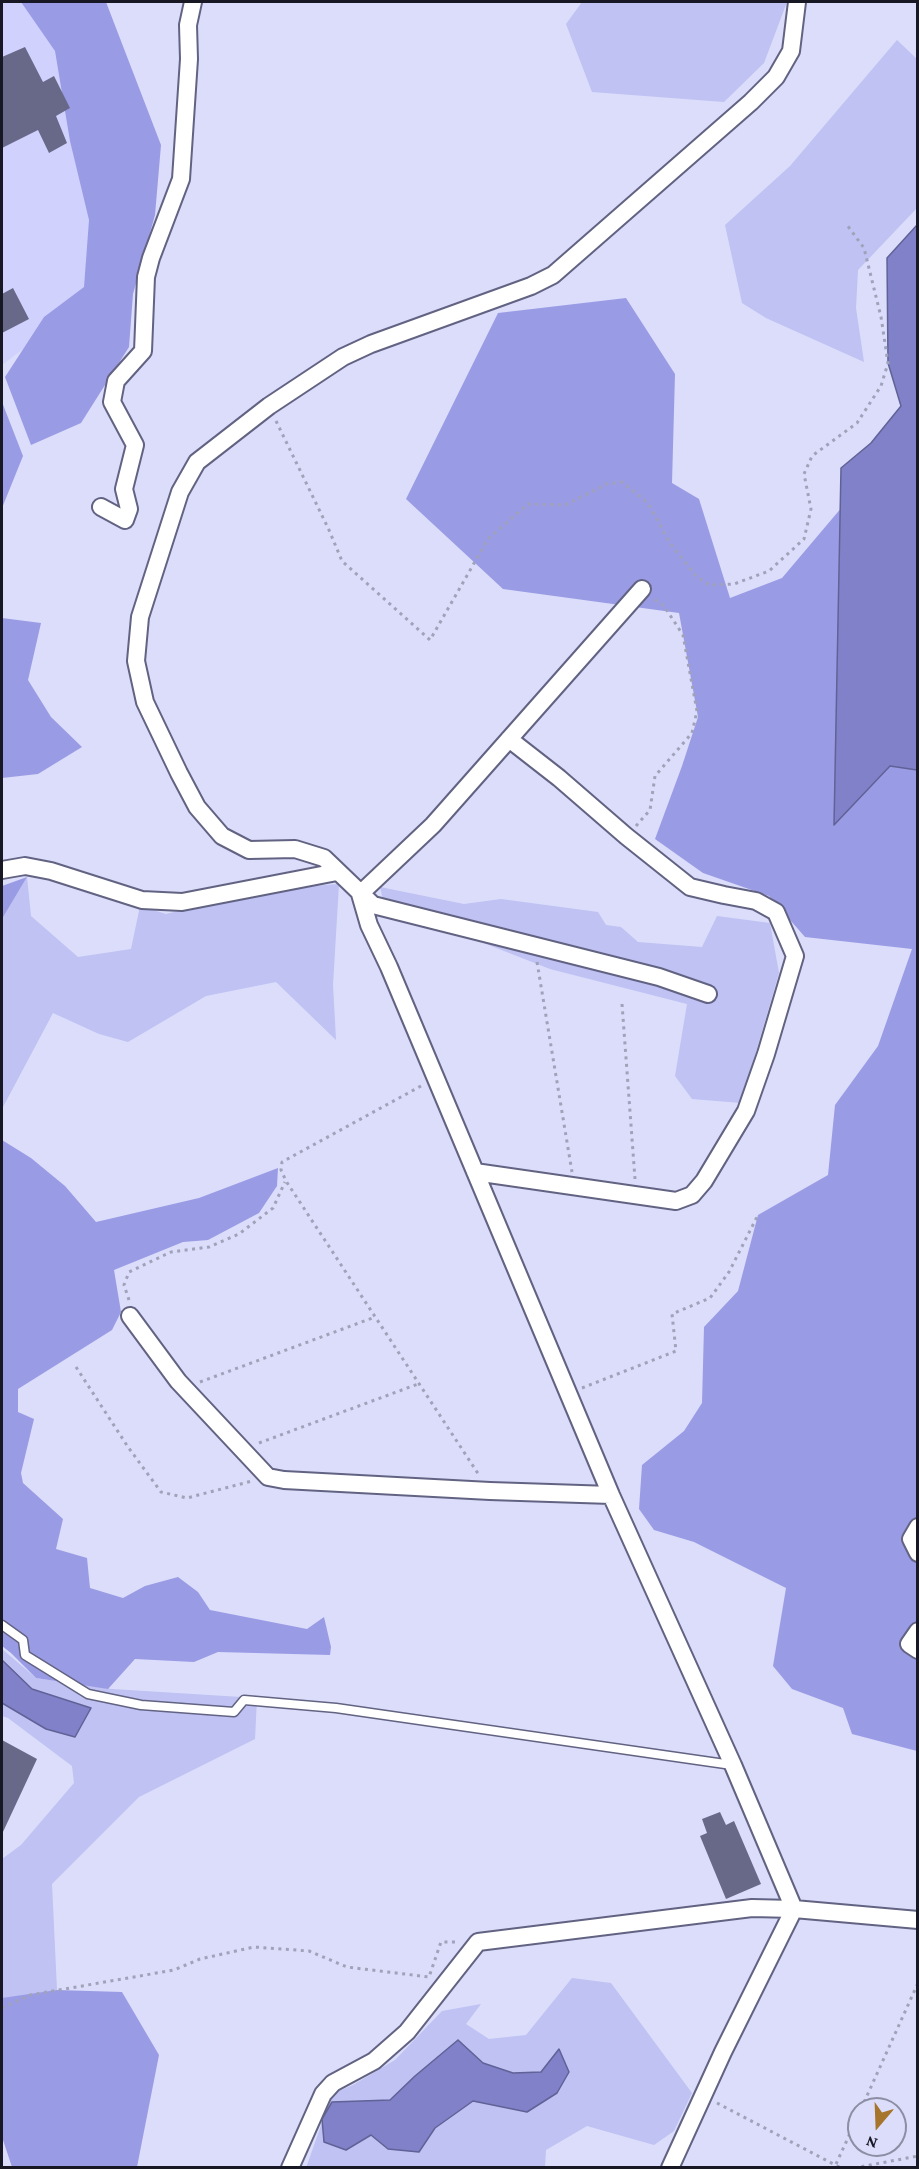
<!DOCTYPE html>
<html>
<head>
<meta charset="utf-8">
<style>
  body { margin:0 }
  #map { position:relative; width:919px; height:2169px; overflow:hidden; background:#dbddfa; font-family:"Crimson Pro",serif }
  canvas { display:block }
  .frame { position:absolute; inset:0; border:3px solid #171824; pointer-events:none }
  .north { position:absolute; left:847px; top:2097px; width:60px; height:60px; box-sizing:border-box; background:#dbddfa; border:2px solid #8d8ea4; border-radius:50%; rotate:199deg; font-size:16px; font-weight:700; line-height:24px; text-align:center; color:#171824 }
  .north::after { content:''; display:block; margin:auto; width:21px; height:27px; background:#a6742b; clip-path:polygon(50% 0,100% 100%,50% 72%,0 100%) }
</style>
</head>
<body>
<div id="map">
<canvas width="919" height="2169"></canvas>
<div class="frame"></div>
<div class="north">N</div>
</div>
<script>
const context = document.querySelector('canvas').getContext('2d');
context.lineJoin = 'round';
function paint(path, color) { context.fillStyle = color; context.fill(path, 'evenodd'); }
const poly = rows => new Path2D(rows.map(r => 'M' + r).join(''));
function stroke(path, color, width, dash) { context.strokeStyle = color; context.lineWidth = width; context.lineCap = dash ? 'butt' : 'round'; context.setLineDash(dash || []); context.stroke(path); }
const built = poly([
  [2,2,51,2,103,289,2,365]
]);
const green = poly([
  [582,2,787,2,764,63,724,102,592,92,566,24],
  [897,40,917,59,917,208,858,270,856,308,864,362,766,318,742,303,725,225,790,166],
  [27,877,31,916,78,957,131,949,140,906,166,914,271,889,339,884,333,985,336,1040,276,982,206,996,128,1042,99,1034,53,1013,3,1107,2,1106,2,919],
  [380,887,464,904,501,899,598,912,606,925,621,927,638,942,702,947,717,916,770,923,779,973,741,1103,692,1099,675,1076,687,1004,550,969,384,904],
  [2,1649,36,1678,112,1689,257,1698,255,1739,139,1797,52,1884,57,1990,2,2018,2,1859,21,1845,74,1783,72,1766,8,1718,2,1716],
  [572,1978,611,1983,692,2093,674,2131,654,2145,587,2126,546,2150,545,2167,306,2168,332,2094,353,2085,395,2060,442,2011,481,2004,466,2024,489,2039,526,2035]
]);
const forest = poly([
  [21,2,106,2,161,145,155,215,133,294,129,347,81,423,31,445,5,377,44,317,84,287,89,220,70,141,55,51],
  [626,298,675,374,672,483,699,499,730,598,782,578,870,474,917,525,917,1751,852,1734,843,1708,792,1689,773,1666,786,1588,694,1542,654,1530,639,1509,642,1465,684,1431,702,1403,704,1327,738,1291,758,1215,828,1175,835,1105,878,1046,912,949,805,937,769,896,703,873,655,839,682,766,698,717,679,613,503,589,406,499,498,313],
  [2,402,23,456,2,508],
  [2,618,41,623,28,680,51,717,82,747,38,774,2,778],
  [27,877,2,919,2,886],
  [2,1140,31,1158,65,1186,96,1222,199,1198,278,1168,277,1186,259,1213,208,1240,183,1242,114,1270,121,1312,112,1330,18,1389,18,1412,34,1419,21,1473,23,1483,63,1519,56,1549,87,1558,90,1588,123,1598,145,1586,178,1577,198,1592,210,1610,307,1629,324,1617,331,1647,330,1655,218,1652,194,1662,135,1659,108,1689,36,1678,11,1653,2,1646],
  [57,1990,122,1992,159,2055,137,2167,12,2167,2,2137,2,1998]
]);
const water = poly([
  [917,225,917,770,890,766,834,825,841,468,871,443,901,406,888,363,887,258,917,225],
  [2,1660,32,1689,91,1708,75,1737,46,1729,2,1703,2,1660],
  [458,2040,483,2063,513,2073,541,2072,559,2049,569,2072,557,2093,527,2112,473,2101,435,2128,419,2152,388,2149,371,2135,346,2150,324,2142,322,2119,332,2102,390,2100,415,2076,458,2040]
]);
const building = poly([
  [25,47,43,82,54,76,70,108,56,116,67,143,49,153,38,130,2,148,2,57],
  [13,288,29,319,2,333,2,294],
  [2,1740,37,1759,2,1834],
  [720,1812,726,1825,734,1821,761,1884,726,1899,700,1836,707,1833,702,1819]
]);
const path = poly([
  [276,421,329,530,342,561,430,640,488,539,528,504,565,505,607,484,622,482,648,503,670,543,696,576,709,585,734,584,769,571,804,539,811,509,804,474,812,456,857,423,881,386,888,363,881,317,864,248,847,225],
  [636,826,650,810,655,776,692,733,697,711,683,635,664,606,653,598],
  [537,962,572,1172],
  [622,1004,635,1179],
  [421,1086,282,1162,281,1170,286,1181,479,1475],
  [129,1300,124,1285,129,1272,171,1252,209,1247,239,1234,273,1208,285,1182],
  [76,1367,128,1447,161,1492,187,1498,252,1481],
  [200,1382,375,1317],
  [582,1388,676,1351,672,1314,710,1298,729,1272,758,1215],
  [259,1443,418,1384],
  [2,2008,30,1995,174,1970,200,1959,254,1947,309,1951,347,1967,429,1977,441,1942,458,1942],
  [717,2103,841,2168],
  [861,2109,918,1983],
  [836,2164,859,2114],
  [854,2168,918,2156]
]);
const lane = poly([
  [2,1625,23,1640,25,1655,88,1694,141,1705,234,1712,244,1700,336,1708,732,1765]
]);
const street = poly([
  [101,507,125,520,129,509,124,489,135,445,112,402,116,381,143,351,146,277,151,258,181,179,189,59,188,25,193,2],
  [2,870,25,866,51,871,142,900,182,902,337,872],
  [360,894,369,925,389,967,611,1495,733,1765,794,1909,723,2052,670,2168],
  [360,894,433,825,642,589],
  [708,994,659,977,373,905,324,858,295,849,249,850,222,836,197,807,179,773,145,702,136,661,140,617,180,492,197,462,269,406,343,357,371,344,531,286,553,275,751,102,776,77,791,51,797,2],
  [475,1172,676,1201,692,1195,704,1181,746,1111,766,1054,795,956,776,912,756,901,724,895,690,887,626,836,559,778,509,739],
  [130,1316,178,1381,268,1477,284,1480,490,1491,611,1495],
  [918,1527,911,1539,918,1553],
  [918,1631,909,1644,918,1650],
  [290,2168,323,2094,333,2083,374,2061,407,2032,478,1942,752,1908,794,1909,918,1920]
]);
paint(built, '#d0d2fd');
paint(green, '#bfc2f2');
paint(forest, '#9a9be5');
paint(water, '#8081c8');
stroke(water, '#606297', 1.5);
paint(building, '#686989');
stroke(lane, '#626382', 11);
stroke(street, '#626382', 20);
stroke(path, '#a0a2b9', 3, [3, 4.5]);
stroke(lane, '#fff', 8);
stroke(street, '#fff', 16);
</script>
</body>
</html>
